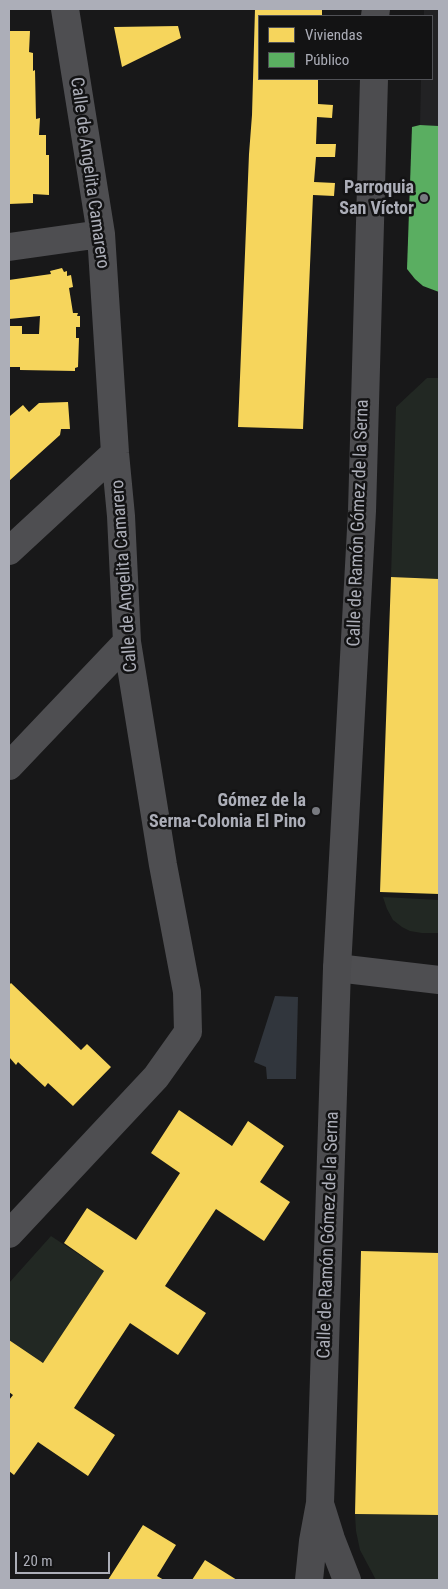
<!DOCTYPE html>
<html>
<head>
<meta charset="utf-8">
<style>
  body { margin:0 }
  #map { position:relative; width:448px; height:1589px; overflow:hidden; background:#181819; font-family:"Roboto Condensed",sans-serif }
  canvas { display:block }
  .frame { position:absolute; inset:0; border:10px solid #acaeb8; pointer-events:none }
  .legend { position:absolute; left:258px; top:15px; width:175px; height:65px; box-sizing:border-box; background:#131314; border:1px solid #505156; margin:0; padding:6px 9px; list-style:none; font-size:15px; color:#acaeb8 }
  .legend li { display:flex; align-items:center; gap:10px; height:25px }
  .legend b { width:25px; border:1px solid #505156 }
  .scale { position:absolute; left:15px; top:1552px; width:95px; height:22px; box-sizing:border-box; border:2px solid #acaeb8; border-top:0; padding-left:6px; font-size:15px; line-height:18px; white-space:nowrap; color:#acaeb8; -webkit-text-stroke:4px #131314; paint-order:stroke }
</style>
</head>
<body>
<div id="map">
<canvas width="448" height="1589"></canvas>
<div class="frame"></div>
<ul class="legend">
<li><b style="height:14px;background:#f6d55c"></b>Viviendas</li>
<li><b style="height:14px;background:#5aae61"></b>Público</li>
</ul>
<div class="scale">20 m</div>
</div>
<script>
const context = document.querySelector('canvas').getContext('2d');
context.lineJoin = 'round';
function paint(path, color) { context.fillStyle = color; context.fill(path, 'evenodd'); }
const poly = rows => new Path2D(rows.map(r => 'M' + r).join(''));
function stroke(path, color, width, dash) { context.strokeStyle = color; context.lineWidth = width; context.lineCap = dash ? 'butt' : 'round'; context.setLineDash(dash || []); context.stroke(path); }
function write(font, color, halo, rows, align = 'center') {
  context.font = font + ' "Roboto Condensed",sans-serif'; context.lineWidth = 5; context.setLineDash([]); context.textBaseline = 'middle'; context.strokeStyle = halo; context.fillStyle = color; for (const [text, x, y, turn = 0] of rows) {
    context.save(); context.translate(x, y); context.rotate((+turn || 0) * Math.PI / 180); context.textAlign = isNaN(turn) ? turn : align; if (halo) context.strokeText(text, 0, 0); context.fillText(text, 0, 0); context.restore();
  }
}
const built = poly([
  [424,9,439,9,439,126,420,125,421,79,432,79,432,16,424,16]
]);
const green = poly([
  [427,378,439,378,439,579,391,577,396,407],
  [383,897,439,900,439,933,422,933,410,931,402,927,393,920,387,909],
  [51,1236,104,1271,43,1363,9,1340,9,1283],
  [355,1514,439,1515,439,1580,376,1580,360,1550,356,1531]
]);
const water = poly([
  [275,996,298,997,296,1079,267,1079,266,1067,254,1062]
]);
const homes = poly([
  [255,9,322,9,322,16,259,16,259,79,318,79,318,104,333,105,332,118,317,117,316,144,336,144,335,157,316,157,314,182,335,183,334,196,313,195,303,429,238,427,249,154,252,115],
  [178,26,181,38,122,67,114,27],
  [9,31,30,31,29,52,33,53,33,71,35,70,36,119,40,118,39,135,46,135,46,155,49,155,49,195,33,194,33,203,9,204],
  [62,268,64,272,67,271,67,276,71,275,73,287,69,288,73,313,78,313,77,316,80,316,80,327,76,327,76,338,79,338,78,367,75,368,75,371,20,370,20,367,9,367,9,326,22,326,22,334,39,334,40,316,9,319,9,280,51,274,50,271],
  [68,402,70,429,61,429,60,435,9,481,9,415,10,416,23,405,29,412,39,403],
  [391,577,439,579,439,894,380,892],
  [11,983,81,1050,87,1044,111,1067,73,1106,48,1083,45,1087,18,1062,16,1065,9,1057,9,985],
  [179,1110,232,1146,248,1121,284,1146,260,1182,290,1202,264,1241,216,1209,165,1286,206,1313,178,1355,130,1323,74,1408,115,1435,88,1476,38,1442,14,1475,9,1471,9,1400,13,1395,9,1392,9,1340,43,1363,104,1271,64,1243,87,1208,136,1240,180,1173,151,1153],
  [361,1251,439,1253,439,1515,355,1514],
  [143,1525,176,1545,157,1576,164,1580,108,1580],
  [205,1560,237,1580,192,1580]
]);
const public = poly([
  [420,125,439,126,439,292,423,286,415,279,407,269,412,127]
]);
const street = poly([
  [9,247,101,234],
  [9,551,115,453],
  [9,766,127,642],
  [337,968,439,980],
  [9,1234,156,1077,188,1032,187,992,163,865,127,642,121,516,115,453,101,234,65,9]
]);
const secondary = poly([
  [375,16,376,9],
  [321,1507,331,1539,347,1580],
  [309,1580,313,1541,320,1503,337,968,362,511,374,79]
]);
const markers = [
  [424,198,5,"#787a80"],
  [316,811,5,"#787a80"]
];
const streetNames = [
  ["Calle de Angelita Camarero",89,173,82],
  ["Calle de Ramón Gómez de la Serna",359,523,-88],
  ["Calle de Angelita Camarero",125,576,-94],
  ["Calle de Ramón Gómez de la Serna",329,1235,-88]
];
const poiNames = [
  ["Parroquia",414,188],
  ["San Víctor",414,209],
  ["Gómez de la",306,801],
  ["Serna-Colonia El Pino",306,822]
];
paint(built, '#222224');
paint(green, '#222823');
paint(water, '#31363d');
paint(homes, '#f6d55c');
paint(public, '#5aae61');
stroke(street, '#4e4e51', 28);
stroke(secondary, '#4c4c4f', 28);
for (const [x, y, r, color] of markers) { const dot = new Path2D(); dot.arc(x, y, r, 0, 2 * Math.PI); context.fillStyle = color; context.fill(dot); stroke(dot, '#131314', 2); }
write('18px', '#acaeb8', '#131314', streetNames);
write('bold 18px', '#acaeb8', '#131314', poiNames, 'right');
</script>
</body>
</html>
